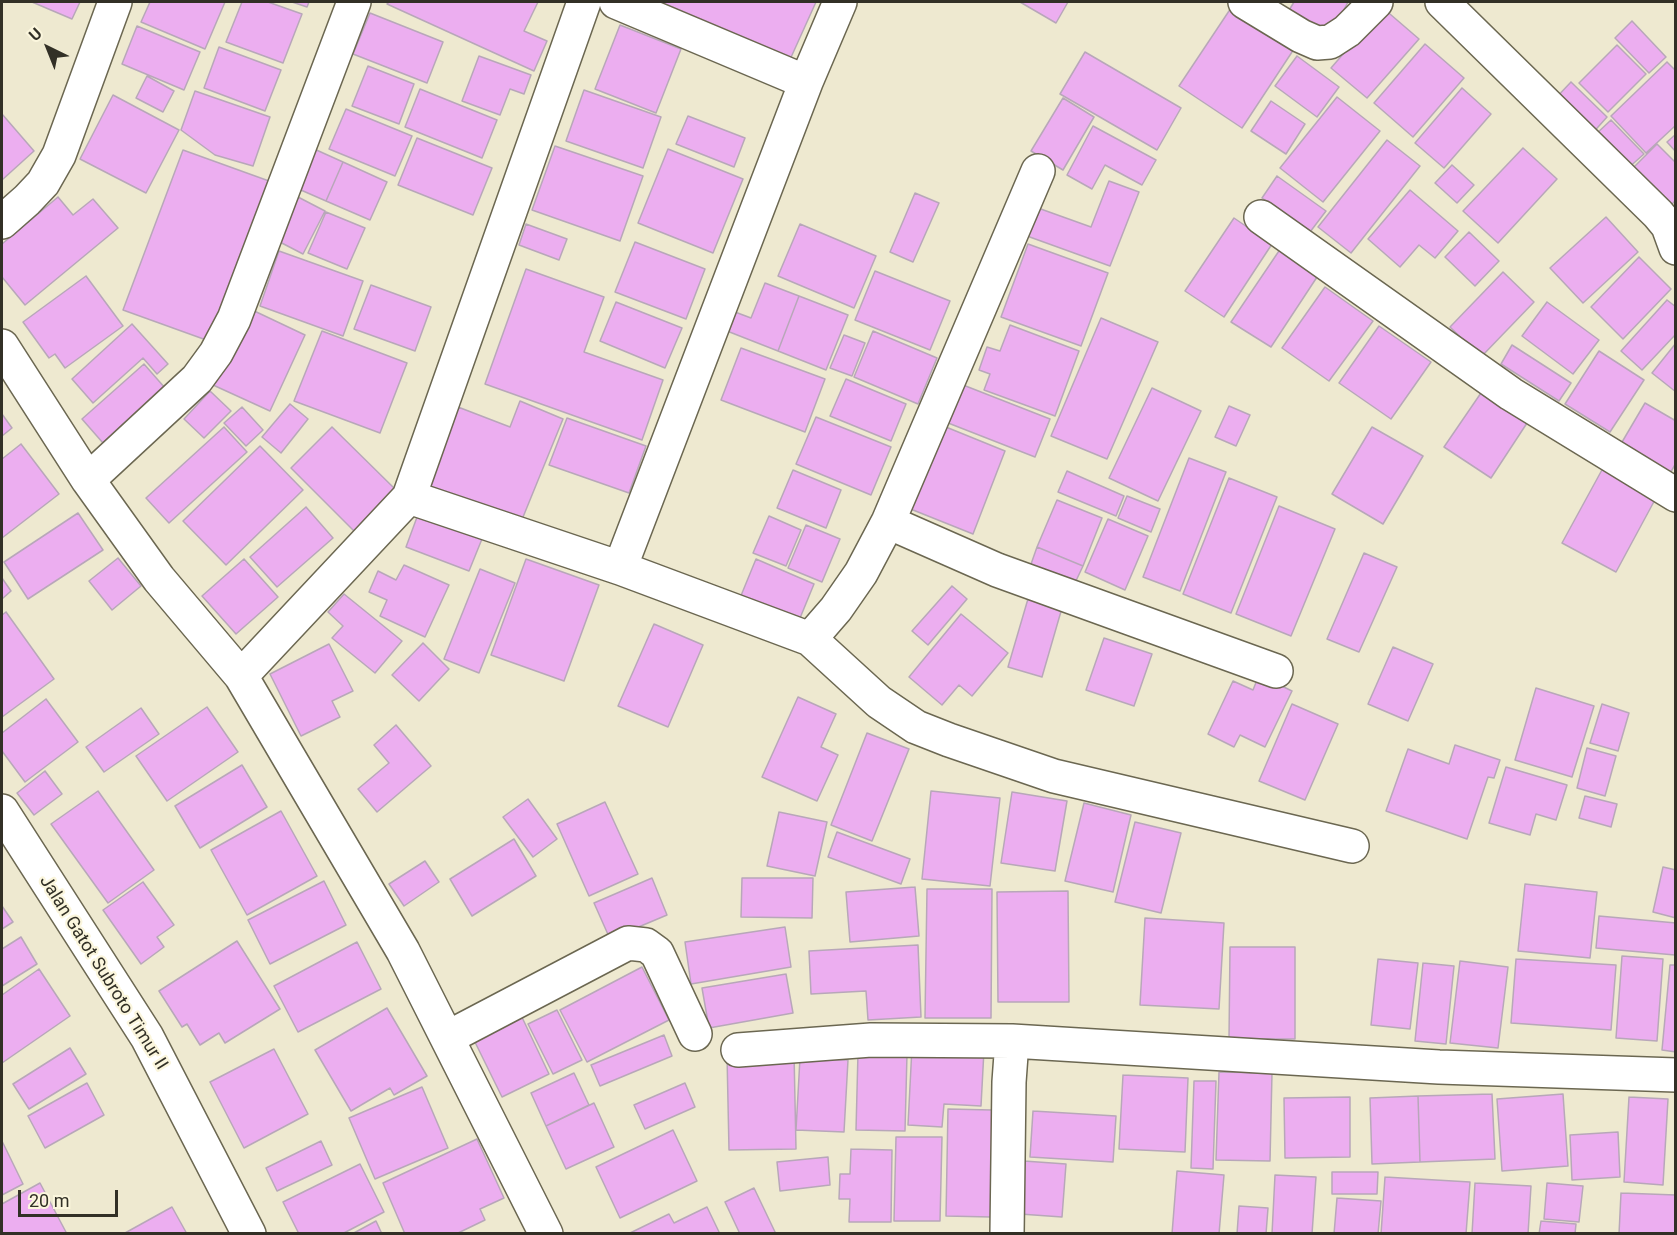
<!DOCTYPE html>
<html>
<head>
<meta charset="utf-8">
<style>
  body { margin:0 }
  #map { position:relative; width:1677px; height:1235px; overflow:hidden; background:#eee9d0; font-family:Roboto,sans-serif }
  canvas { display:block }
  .frame { position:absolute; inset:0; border:3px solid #323026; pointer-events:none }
  .north { position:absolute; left:18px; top:18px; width:60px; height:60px; -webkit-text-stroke:4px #fbf6dd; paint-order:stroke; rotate:317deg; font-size:16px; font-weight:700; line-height:24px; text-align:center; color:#323026 }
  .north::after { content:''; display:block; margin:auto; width:21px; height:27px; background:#323026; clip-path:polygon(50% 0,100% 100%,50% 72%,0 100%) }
  .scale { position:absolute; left:18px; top:1190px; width:100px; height:27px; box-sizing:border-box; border:3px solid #323026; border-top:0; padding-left:8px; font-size:18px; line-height:21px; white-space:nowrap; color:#323026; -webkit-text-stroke:4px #fbf6dd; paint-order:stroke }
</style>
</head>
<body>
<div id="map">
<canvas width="1677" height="1235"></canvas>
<div class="frame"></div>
<div class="north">U</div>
<div class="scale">20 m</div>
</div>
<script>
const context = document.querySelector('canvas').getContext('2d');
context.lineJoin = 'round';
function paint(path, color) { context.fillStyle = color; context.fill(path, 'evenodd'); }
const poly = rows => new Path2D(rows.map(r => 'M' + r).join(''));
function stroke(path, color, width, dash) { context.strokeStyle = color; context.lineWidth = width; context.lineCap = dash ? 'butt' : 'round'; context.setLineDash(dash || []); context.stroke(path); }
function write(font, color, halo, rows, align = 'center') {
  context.font = font + ' Roboto,sans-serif'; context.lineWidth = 4.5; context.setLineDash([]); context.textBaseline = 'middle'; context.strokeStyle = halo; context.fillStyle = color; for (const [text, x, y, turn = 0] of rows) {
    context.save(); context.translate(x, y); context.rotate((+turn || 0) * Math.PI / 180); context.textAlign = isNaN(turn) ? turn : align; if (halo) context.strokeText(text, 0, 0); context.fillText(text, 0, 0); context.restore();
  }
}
const building = poly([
  [32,2,80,2,72,19,32,2],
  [150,2,225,2,205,49,141,22,150,2],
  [242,2,268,2,302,14,283,63,226,42,242,2],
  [292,2,309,2,307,7,292,2],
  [389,2,538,2,524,31,547,41,534,71,387,4,389,2],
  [651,2,816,2,788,64,651,2],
  [1020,2,1068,2,1056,23,1020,2],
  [1294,2,1348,2,1331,34,1288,12,1294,2],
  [1231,8,1294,49,1242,128,1179,86,1231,8],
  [1383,8,1419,39,1367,98,1331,68,1383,8],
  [370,13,443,42,427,83,353,54,370,13],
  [1632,21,1666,57,1649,73,1615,38,1632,21],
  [620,25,681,49,656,113,595,89,620,25],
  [137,26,200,52,184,90,122,64,137,26],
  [1425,44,1464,78,1413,137,1374,103,1425,44],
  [1617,45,1646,74,1608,112,1579,83,1617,45],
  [219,47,281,70,265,111,204,88,219,47],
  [1085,52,1181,108,1157,150,1060,94,1085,52],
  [479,56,531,75,524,94,510,89,500,115,462,101,479,56],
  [1297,56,1339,87,1317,117,1275,86,1297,56],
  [1667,62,1676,71,1676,125,1646,153,1611,116,1667,62],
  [368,66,414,84,399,124,352,106,368,66],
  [147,76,174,91,163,112,136,98,147,76],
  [1571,82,1607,117,1590,136,1553,101,1571,82],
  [1462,88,1491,114,1444,168,1415,143,1462,88],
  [420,89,497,120,482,158,405,127,420,89],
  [584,90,661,117,643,168,566,141,584,90],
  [195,91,270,117,253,166,215,155,181,130,195,91],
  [113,95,179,130,146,193,80,159,113,95],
  [1337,97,1380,131,1323,202,1280,168,1337,97],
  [1063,98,1094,117,1063,170,1031,151,1063,98],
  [1271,101,1305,124,1286,154,1251,131,1271,101],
  [346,109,412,136,395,176,329,149,346,109],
  [2,114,34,151,2,180,2,114],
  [688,116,745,138,734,167,676,144,688,116],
  [1611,120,1644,154,1626,170,1594,136,1611,120],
  [1093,126,1156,160,1142,185,1105,165,1092,189,1067,175,1093,126],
  [1676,134,1676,152,1667,142,1676,134],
  [417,138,492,168,473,215,398,185,417,138],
  [1387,140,1420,166,1351,253,1318,227,1387,140],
  [1657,144,1676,163,1676,200,1668,208,1631,170,1657,144],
  [555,146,643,176,620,241,532,210,555,146],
  [312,148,343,162,326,201,294,187,312,148],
  [1523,148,1557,179,1498,243,1463,211,1523,148],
  [668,149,743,179,713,253,638,223,668,149],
  [183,150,269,181,209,341,123,310,183,150],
  [343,162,387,182,370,220,326,201,343,162],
  [1452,165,1474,185,1457,203,1435,183,1452,165],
  [1277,176,1326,211,1310,232,1262,198,1277,176],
  [1109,181,1139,192,1110,266,1027,236,1038,208,1091,227,1109,181],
  [1410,190,1458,231,1435,258,1419,245,1400,267,1368,239,1410,190],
  [915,193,939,203,913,262,890,252,915,193],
  [58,197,73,215,93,199,118,228,25,305,2,277,2,244,58,197],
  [298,197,325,211,303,254,276,240,298,197],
  [326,212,365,228,347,269,308,253,326,212],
  [1606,217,1638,252,1583,303,1550,268,1606,217],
  [1234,218,1272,244,1224,317,1185,291,1234,218],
  [526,224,567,239,559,260,519,245,526,224],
  [800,224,876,256,854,308,778,276,800,224],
  [1469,232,1499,261,1475,286,1445,257,1469,232],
  [635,242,705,269,686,319,615,292,635,242],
  [1028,244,1108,273,1081,346,1001,317,1028,244],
  [1283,245,1321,271,1271,347,1231,322,1283,245],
  [279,251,363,281,343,336,260,306,279,251],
  [1639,257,1671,289,1623,339,1591,307,1639,257],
  [526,269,604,297,584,352,663,380,642,440,485,384,526,269],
  [875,271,950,301,930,350,855,320,875,271],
  [1503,272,1534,302,1481,357,1450,327,1503,272],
  [86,276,123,326,65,368,55,354,49,358,23,322,86,276],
  [765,283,799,296,778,351,727,331,735,312,751,318,765,283],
  [371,285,431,307,415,351,354,329,371,285],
  [1325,287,1373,321,1329,381,1282,348,1325,287],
  [799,296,848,315,826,370,778,351,799,296],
  [1667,300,1676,307,1676,334,1642,370,1621,351,1667,300],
  [616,302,682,328,665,368,600,341,616,302],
  [1547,302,1599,340,1573,374,1522,336,1547,302],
  [248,308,305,335,270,411,213,385,248,308],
  [1101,318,1158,342,1107,459,1051,436,1101,318],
  [132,324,168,364,157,374,143,358,93,403,72,379,132,324],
  [1010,325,1079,351,1055,416,984,390,990,374,979,370,987,347,1000,351,1010,325],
  [1379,326,1431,362,1391,419,1339,383,1379,326],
  [322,331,407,363,380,433,294,401,322,331],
  [873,331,937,358,918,404,854,377,873,331],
  [844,335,865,343,852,376,830,368,844,335],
  [1676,343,1676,392,1652,373,1676,343],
  [1512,345,1571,383,1559,401,1501,364,1512,345],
  [741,348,825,379,805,432,721,400,741,348],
  [1599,351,1644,380,1610,432,1565,404,1599,351],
  [144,364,165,388,103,443,82,419,144,364],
  [846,379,906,404,891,441,830,416,846,379],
  [958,383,1050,419,1035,457,943,421,958,383],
  [1152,388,1201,411,1158,501,1109,478,1152,388],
  [1483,390,1529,420,1491,478,1444,447,1483,390],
  [210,391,231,411,204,438,184,419,210,391],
  [520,401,563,419,521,522,427,485,458,407,510,427,520,401],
  [1645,403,1676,421,1676,463,1665,482,1615,454,1645,403],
  [290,404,308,419,281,453,262,437,290,404],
  [1229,406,1250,415,1236,446,1215,437,1229,406],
  [242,407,263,430,246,446,224,423,242,407],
  [2,414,12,428,2,436,2,414],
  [816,417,891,447,871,495,796,464,816,417],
  [567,418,646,446,629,493,549,465,567,418],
  [941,425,1005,451,973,534,908,508,941,425],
  [224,427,247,452,169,523,146,498,224,427],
  [332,427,396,490,355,532,291,468,332,427],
  [1372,427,1423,456,1383,524,1332,494,1372,427],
  [21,444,59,494,2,538,2,459,21,444],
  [260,446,303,490,226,565,183,521,260,446],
  [1189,458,1226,472,1180,591,1143,577,1189,458],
  [1603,468,1657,496,1616,572,1562,543,1603,468],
  [793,470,841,490,826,528,777,508,793,470],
  [1067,471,1124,496,1116,516,1058,492,1067,471],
  [1229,478,1277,497,1231,613,1183,594,1229,478],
  [1127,496,1160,509,1151,532,1118,518,1127,496],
  [1057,500,1102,518,1083,566,1037,547,1057,500],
  [1279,506,1335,529,1291,636,1236,614,1279,506],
  [306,507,333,538,277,587,250,557,306,507],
  [420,509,484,534,469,571,406,547,420,509],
  [78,513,103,550,28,599,4,562,78,513],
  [769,516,801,530,786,566,753,553,769,516],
  [1108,519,1148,536,1125,590,1085,572,1108,519],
  [806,525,840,539,822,582,788,568,806,525],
  [1037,547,1083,566,1074,585,1030,567,1037,547],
  [1364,553,1397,567,1359,652,1327,639,1364,553],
  [118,558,141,586,112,610,89,581,118,558],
  [244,559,278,597,236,634,202,596,244,559],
  [526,559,599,585,564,681,491,655,526,559],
  [756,559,814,584,798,623,740,598,756,559],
  [404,565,449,585,425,637,380,616,387,600,369,592,378,571,396,580,404,565],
  [480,569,515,583,479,673,444,659,480,569],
  [2,578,11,591,2,599,2,578],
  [952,586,967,599,928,645,912,631,952,586],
  [1030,592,1064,601,1042,677,1008,667,1030,592],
  [344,594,402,641,375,673,332,638,343,626,328,612,344,594],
  [6,612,54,679,2,717,2,615,6,612],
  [961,614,1008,653,972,696,959,685,942,705,909,677,961,614],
  [654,624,703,645,668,727,618,706,654,624],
  [1104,638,1152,654,1134,706,1086,690,1104,638],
  [423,643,449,669,419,701,392,675,423,643],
  [329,644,353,691,332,701,340,717,301,736,270,674,329,644],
  [1393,647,1433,664,1408,721,1368,704,1393,647],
  [1259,675,1292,691,1265,747,1240,735,1234,747,1208,734,1233,681,1253,690,1259,675],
  [1536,688,1594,706,1572,777,1515,760,1536,688],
  [798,697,836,714,821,747,838,755,817,801,762,777,798,697],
  [46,699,78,742,25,782,2,751,2,733,46,699],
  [1292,704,1338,724,1305,800,1259,781,1292,704],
  [1602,704,1629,713,1618,751,1590,743,1602,704],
  [207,707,238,752,167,801,136,756,207,707],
  [141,708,159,734,104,772,86,747,141,708],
  [396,725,431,766,377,812,358,789,389,763,374,745,396,725],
  [867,733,909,749,872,841,831,825,867,733],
  [1455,745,1500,760,1494,778,1488,777,1467,839,1386,811,1408,749,1449,764,1455,745],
  [1587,748,1616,756,1605,796,1577,788,1587,748],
  [242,765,267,807,200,848,175,806,242,765],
  [1506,767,1567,785,1556,820,1536,814,1530,835,1489,823,1506,767],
  [45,771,62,794,34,815,17,793,45,771],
  [98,791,154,870,108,903,51,824,98,791],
  [931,791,1000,798,990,886,922,879,931,791],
  [1012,792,1067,801,1055,871,1001,863,1012,792],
  [1585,796,1617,804,1611,827,1579,818,1585,796],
  [528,799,557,839,533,857,503,817,528,799],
  [605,802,638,874,589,896,557,824,605,802],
  [1084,803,1131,815,1113,892,1065,881,1084,803],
  [281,811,317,876,247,915,211,850,281,811],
  [779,812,827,822,815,876,767,866,779,812],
  [1135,822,1181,833,1161,913,1115,902,1135,822],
  [837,832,910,859,901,884,828,857,837,832],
  [514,839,536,876,472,916,450,879,514,839],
  [425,861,439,882,404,906,389,884,425,861],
  [1663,867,1676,870,1676,918,1653,912,1663,867],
  [652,878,667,915,610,939,594,903,652,878],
  [742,878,813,878,812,918,741,917,742,878],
  [324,881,346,925,270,964,248,920,324,881],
  [143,882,174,925,157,937,164,947,141,964,103,910,143,882],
  [1525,884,1597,892,1590,958,1518,951,1525,884],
  [915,887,919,936,850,942,846,892,915,887],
  [927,889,992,889,991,1018,925,1018,927,889],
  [1068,891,1069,1002,998,1002,997,892,1068,891],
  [2,906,13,922,2,929,2,906],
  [1599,916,1676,923,1675,955,1596,948,1599,916],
  [1145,918,1224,923,1219,1009,1140,1005,1145,918],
  [785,927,791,967,691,984,685,942,785,927],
  [21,937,37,964,2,986,2,949,21,937],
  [237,941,280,1009,225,1043,219,1033,200,1045,187,1024,182,1027,159,991,237,941],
  [357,942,381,989,298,1032,274,986,357,942],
  [918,945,921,1017,868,1020,866,991,811,994,809,951,918,945],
  [1230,947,1295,947,1295,1039,1229,1039,1230,947],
  [1622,956,1663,959,1657,1041,1616,1038,1622,956],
  [1378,959,1418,963,1410,1029,1371,1025,1378,959],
  [1516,959,1616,965,1611,1030,1511,1023,1516,959],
  [1460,961,1508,967,1498,1048,1450,1043,1460,961],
  [1423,963,1454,966,1446,1044,1415,1041,1423,963],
  [1670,965,1676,965,1676,1052,1662,1050,1670,965],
  [642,967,669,1020,587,1062,560,1010,642,967],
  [39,969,70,1016,2,1063,2,995,39,969],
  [786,974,793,1013,709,1028,702,988,786,974],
  [387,1008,427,1076,394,1095,390,1088,351,1111,315,1050,387,1008],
  [557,1010,582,1060,553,1074,528,1024,557,1010],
  [519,1011,549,1074,502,1097,471,1034,519,1011],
  [664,1035,672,1056,600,1086,591,1065,664,1035],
  [912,1047,984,1050,981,1106,944,1104,942,1127,908,1125,912,1047],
  [70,1048,86,1074,29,1109,13,1084,70,1048],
  [274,1049,308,1114,244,1148,210,1082,274,1049],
  [794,1053,796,1149,729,1150,727,1055,794,1053],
  [858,1053,907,1054,905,1131,856,1130,858,1053],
  [800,1058,848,1060,844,1132,796,1130,800,1058],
  [1219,1072,1272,1073,1270,1161,1216,1160,1219,1072],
  [574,1073,589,1105,546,1126,531,1093,574,1073],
  [1123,1075,1188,1078,1185,1152,1119,1149,1123,1075],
  [1194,1081,1216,1081,1213,1169,1191,1168,1194,1081],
  [87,1083,104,1115,45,1148,28,1116,87,1083],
  [685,1083,695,1107,645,1129,634,1105,685,1083],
  [422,1087,448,1148,375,1179,349,1118,422,1087],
  [1492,1094,1495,1159,1420,1162,1418,1096,1492,1094],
  [1563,1094,1568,1166,1502,1171,1497,1099,1563,1094],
  [1418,1096,1420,1162,1372,1164,1370,1098,1418,1096],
  [1350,1097,1350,1157,1285,1158,1284,1098,1350,1097],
  [1629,1097,1668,1099,1663,1185,1624,1182,1629,1097],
  [594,1103,614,1147,566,1169,546,1126,594,1103],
  [948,1109,992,1110,991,1217,946,1216,948,1109],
  [1033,1111,1116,1116,1113,1162,1030,1157,1033,1111],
  [673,1130,697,1181,620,1218,596,1167,673,1130],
  [1618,1132,1620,1177,1572,1180,1570,1135,1618,1132],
  [896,1137,942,1137,940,1221,894,1221,896,1137],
  [477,1139,504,1198,480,1209,485,1220,456,1234,405,1234,383,1183,477,1139],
  [2,1141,23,1184,2,1195,2,1141],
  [321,1141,332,1165,277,1191,266,1168,321,1141],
  [851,1149,892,1150,891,1222,849,1222,850,1199,839,1199,840,1174,850,1174,851,1149],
  [828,1157,830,1185,780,1191,777,1162,828,1157],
  [1024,1161,1066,1164,1062,1217,1020,1214,1024,1161],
  [360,1164,384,1212,342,1234,299,1234,283,1202,360,1164],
  [1177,1171,1224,1175,1219,1234,1172,1234,1177,1171],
  [1332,1172,1378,1172,1377,1194,1332,1194,1332,1172],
  [1275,1175,1316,1177,1312,1234,1272,1234,1275,1175],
  [1385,1177,1470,1182,1466,1234,1381,1234,1385,1177],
  [40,1183,67,1234,2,1234,2,1204,40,1183],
  [1475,1183,1531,1186,1528,1234,1472,1234,1475,1183],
  [1547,1183,1583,1186,1579,1222,1544,1219,1547,1183],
  [754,1188,776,1234,740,1234,725,1202,754,1188],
  [1621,1193,1676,1195,1676,1234,1619,1234,1621,1193],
  [1337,1198,1381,1201,1378,1234,1334,1234,1337,1198],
  [1239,1206,1268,1208,1266,1234,1237,1234,1239,1206],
  [172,1207,187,1234,126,1234,125,1233,172,1207],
  [707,1207,720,1234,628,1234,669,1214,674,1223,707,1207],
  [376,1221,382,1234,352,1234,376,1221],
  [1541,1221,1576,1224,1575,1234,1539,1234,1541,1221]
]);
const street = poly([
  [616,2,806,82],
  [1245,2,1301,36,1317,43,1330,42,1347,31,1376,2],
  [1442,2,1658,214,1668,226,1676,248],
  [1261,217,1511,394,1676,495],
  [2,222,27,200,43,183,59,155,115,2],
  [2,346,88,480,159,579,241,676,403,951,546,1234],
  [88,480,197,379,216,353,234,319,354,2],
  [409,497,620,568,810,639,879,702,916,727,949,740,1054,776,1352,846],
  [888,522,997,570,1276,671],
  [620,568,806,82,840,2],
  [810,639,836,609,861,573,888,522,1038,171],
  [241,676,409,497,584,2],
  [2,811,147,1037,249,1234],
  [447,1038,628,943,646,945,657,953,695,1034],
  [738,1050,871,1040,1012,1041],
  [1007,1234,1009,1082,1012,1041,1439,1067,1676,1075]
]);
const streetNames = [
  ["Jalan Gatot Subroto Timur II",103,973,58]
];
paint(building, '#ecaef0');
stroke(building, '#b8a7b9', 1.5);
stroke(street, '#6b6751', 36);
stroke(street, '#fff', 33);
write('18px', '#323026', '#fbf6dd', streetNames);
</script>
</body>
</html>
